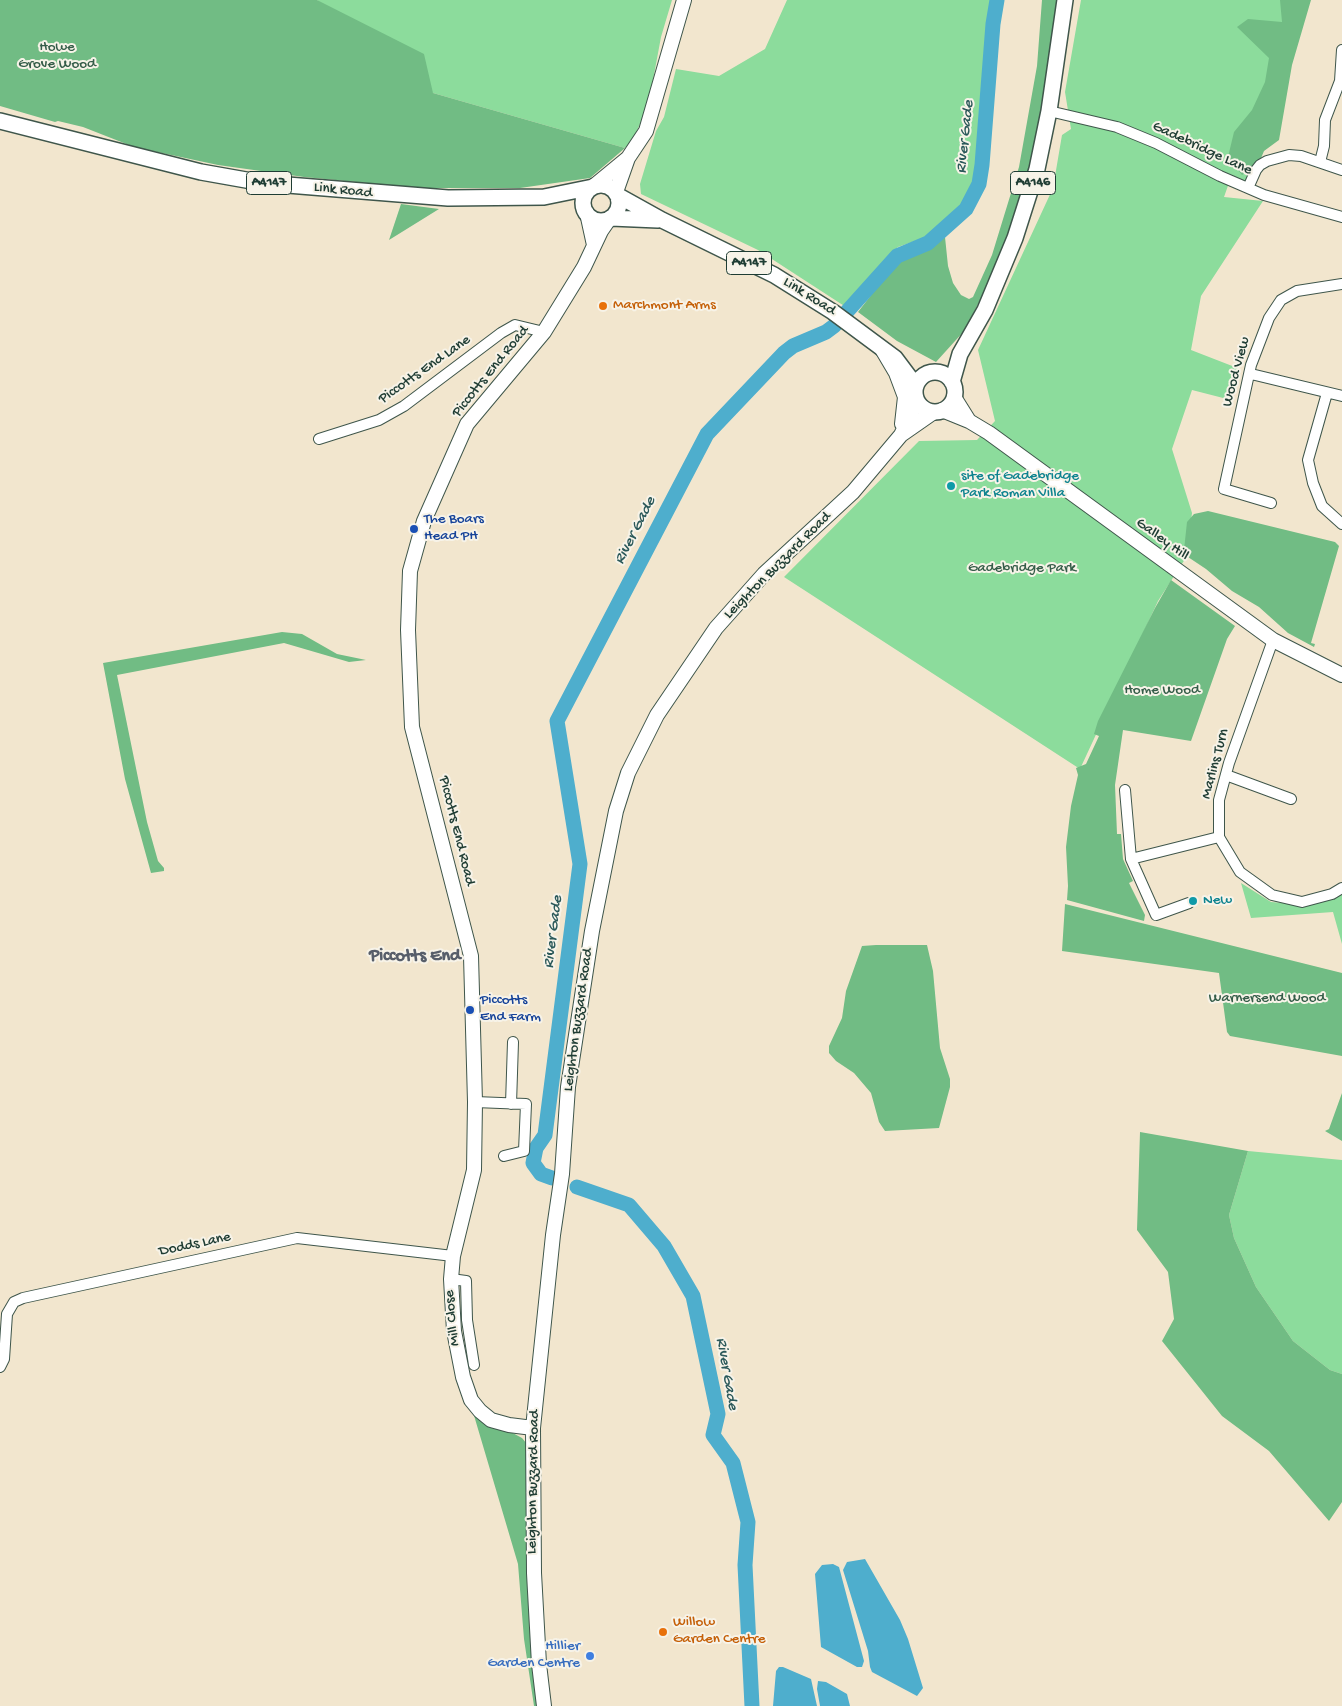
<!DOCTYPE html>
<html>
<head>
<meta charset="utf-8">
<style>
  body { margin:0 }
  canvas { display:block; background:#f2e6ce }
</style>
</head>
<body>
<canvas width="1342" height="1706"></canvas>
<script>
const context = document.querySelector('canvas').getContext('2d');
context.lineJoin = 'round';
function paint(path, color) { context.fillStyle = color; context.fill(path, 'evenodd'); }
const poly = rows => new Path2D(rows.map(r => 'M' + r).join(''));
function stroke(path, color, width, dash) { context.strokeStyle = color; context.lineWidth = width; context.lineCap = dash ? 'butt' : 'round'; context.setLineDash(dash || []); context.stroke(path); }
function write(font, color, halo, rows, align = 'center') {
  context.font = font + ' "Gochi Hand",sans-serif'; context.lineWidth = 4; context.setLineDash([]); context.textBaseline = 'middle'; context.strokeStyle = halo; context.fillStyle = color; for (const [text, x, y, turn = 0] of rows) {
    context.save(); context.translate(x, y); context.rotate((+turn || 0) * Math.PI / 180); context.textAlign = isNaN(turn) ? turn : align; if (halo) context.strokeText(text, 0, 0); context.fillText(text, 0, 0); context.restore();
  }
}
const green = poly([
  [317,0,672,0,661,37,648,107,633,139,625,148,433,93],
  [787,0,994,0,980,160,973,190,952,219,929,236,898,247,889,255,848,308,852,311,758,250,641,194,640,184,656,131,664,117,676,69,719,76,765,49],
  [1081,0,1307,0,1246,183,1230,180,1224,197,1263,201,1201,296,1191,350,1240,369,1231,400,1192,390,1172,449,1192,513,1187,556,1158,601,1080,769,784,577,919,441,977,440,995,421,978,350,1053,188,1062,135,1071,129,1065,92],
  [1241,883,1271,902,1306,905,1323,902,1342,893,1342,944,1333,912,1251,918],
  [1248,1151,1342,1160,1342,1374,1330,1370,1293,1341,1256,1287,1234,1238,1229,1215]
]);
const forest = poly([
  [0,0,317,0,424,54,433,93,625,148,590,178,520,188,419,188,304,177,218,165,134,147,83,127,58,121,55,122,0,106],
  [1042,0,1058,0,1044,114,1024,193,988,284,965,330,936,362,897,341,858,312,889,272,899,263,945,237,948,266,953,283,961,295,969,299,973,297,992,255,1019,167,1037,66],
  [1280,0,1311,0,1292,65,1279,140,1264,151,1259,163,1242,175,1228,157,1234,132,1252,110,1265,82,1269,58,1237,27,1248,19,1282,22],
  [401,204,439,209,389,240],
  [1208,511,1335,542,1339,546,1311,643,1315,644,1314,647,1288,633,1259,607,1232,591,1206,569,1188,557,1184,550,1187,522,1194,514],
  [1171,580,1235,626,1227,639,1191,741,1123,730,1115,785,1117,834,1121,834,1123,859,1133,881,1129,883,1145,915,1144,921,1067,900,1068,886,1066,847,1071,806,1078,775,1076,768,1086,764,1099,736,1094,734,1098,721,1155,608],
  [282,632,302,634,337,654,366,660,349,662,284,643,117,675,147,822,158,861,164,868,164,871,151,873,125,779,103,663],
  [1065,904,1342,973,1342,1056,1230,1036,1227,1032,1219,973,1062,951],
  [876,945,927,945,933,971,940,1048,950,1079,950,1087,939,1128,885,1131,879,1122,871,1093,854,1073,836,1061,829,1053,829,1046,842,1018,846,991,862,946],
  [1342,1093,1342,1141,1325,1131,1329,1129],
  [1140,1132,1248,1151,1229,1215,1234,1238,1256,1287,1293,1341,1330,1370,1342,1374,1342,1502,1329,1521,1269,1451,1222,1416,1162,1341,1174,1319,1168,1272,1137,1230],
  [470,1402,496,1424,522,1438,527,1444,526,1497,538,1706,534,1706,524,1639,518,1564]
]);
const water = poly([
  [865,1559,900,1620,908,1639,923,1688,917,1696,872,1672,870,1667,868,1651,843,1570,847,1562],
  [833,1564,839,1567,864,1661,862,1667,857,1667,821,1647,815,1574,822,1565],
  [779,1667,783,1667,811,1679,817,1706,773,1706,776,1671],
  [818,1681,826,1682,847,1694,850,1706,820,1706,817,1689]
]);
const river = poly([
  [552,1178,541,1174,533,1163,536,1148,545,1135,580,864,557,721,707,434,784,353,793,346,826,332,834,326,897,256,928,243,966,209,979,184,982,165,993,24,997,0],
  [577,1187,629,1205,664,1246,693,1296,718,1414,713,1435,733,1463,748,1522,745,1565,752,1706]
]);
const street = poly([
  [1049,111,1117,127,1156,143,1220,176,1264,195,1342,217],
  [1320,162,1324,146,1325,120,1340,81,1342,50],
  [1248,188,1256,170,1260,165,1267,161,1289,155,1301,156,1342,170],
  [1251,374,1342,396],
  [1327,393,1308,460,1313,483,1322,506,1342,524],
  [319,439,379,420,404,406,501,333,515,325,544,332],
  [1271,503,1224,489,1251,365,1269,318,1281,300,1297,291,1342,284],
  [1273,640,1229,763,1219,800,1219,837,1240,872,1272,895,1302,902,1332,894,1342,888],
  [1226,775,1291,799],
  [1125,790,1131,859,1156,915,1189,903],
  [1131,859,1219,837],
  [475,1102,526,1104,524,1151,504,1156],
  [511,1104,513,1042],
  [451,1279,466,1281,467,1320,474,1365],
  [0,1367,4,1359,7,1314,14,1302,23,1298,297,1238,453,1256]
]);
const secondary = poly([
  [594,186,628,158],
  [616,192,628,158,646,131,684,0],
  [587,213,594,245],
  [883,351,896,373,905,397,902,424],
  [954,397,969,421],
  [942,410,969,421,989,433,1273,640,1342,675],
  [901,435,934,412],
  [533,1428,509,1425,491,1420,480,1411,471,1400,463,1377,454,1331,451,1279,453,1256,474,1170,475,1102,471,956,412,727,408,630,410,571,424,521,467,424,544,332,584,267,601,231,610,218],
  [544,1706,539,1664,534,1573,533,1428,553,1235,562,1174,568,1087,592,931,616,811,628,773,657,715,716,628,764,574,853,492,901,435,917,401]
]);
const primary = poly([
  [0,121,201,172,263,183,448,198,544,197,593,187],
  '583 203a18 18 0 1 1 36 0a18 18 0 1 1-36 0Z',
  [617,195,662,220,774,275,833,312,895,358,916,386],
  [611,218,658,220],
  '915 392a20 20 0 1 1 40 0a20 20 0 1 1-40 0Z',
  [952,382,960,354,985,310,1015,238,1037,169,1049,111,1065,0]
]);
const markers = [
  [603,306,5,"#e8710a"],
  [951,486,5,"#0f9aa8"],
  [414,529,5,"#1a4fb4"],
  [1193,901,5,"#0f9aa8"],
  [470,1010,5,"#1a4fb4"],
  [663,1632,5,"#e8710a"],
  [590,1656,5,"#3f7fe0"]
];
const shields = [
  [269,183,45],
  [1033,183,45],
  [749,263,45]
];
const shieldNames = [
  ["A4147",269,183],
  ["A4146",1033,183],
  ["A4147",749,263]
];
const parkNames = [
  ["Howe",57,48],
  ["Grove Wood",57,65],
  ["Gadebridge Park",1022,569],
  ["Home Wood",1162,691],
  ["Warnersend Wood",1267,999]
];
const streetNames = [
  ["Gadebridge Lane",1202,149,25],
  ["Link Road",343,191,6],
  ["Link Road",809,297,32],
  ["Piccotts End Lane",425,370,-35],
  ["Piccotts End Road",491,372,-51],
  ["Wood View",1237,372,-75],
  ["Galley Hill",1162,540,36],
  ["Leighton Buzzard Road",778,566,-45],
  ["Marlins Turn",1216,764,-75],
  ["Piccotts End Road",456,831,76],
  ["Leighton Buzzard Road",579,1020,-82],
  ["Dodds Lane",195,1245,-12],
  ["Mill Close",453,1318,-96],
  ["Leighton Buzzard Road",534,1482,-89]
];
const foodNames = [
  ["Marchmont Arms",613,306],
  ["Willow",673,1623],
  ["Garden Centre",673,1640]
];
const cultureNames = [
  ["site of Gadebridge",961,477],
  ["Park Roman Villa",961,494],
  ["New",1203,901]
];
const transitNames = [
  ["The Boars",424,520],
  ["Head PH",424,537],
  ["Piccotts",480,1001],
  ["End Farm",480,1018]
];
const shopNames = [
  ["Hillier",580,1647],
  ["Garden Centre",580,1664]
];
const waterNames = [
  ["River Gade",966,137,-84],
  ["River Gade",636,531,-63],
  ["River Gade",554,932,-83],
  ["River Gade",726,1374,80]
];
const quarterNames = [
  ["Piccotts End",415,957]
];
paint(green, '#8cdc9c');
paint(forest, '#71bc84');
paint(water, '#4eaecd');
stroke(river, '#4eaecd', 15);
stroke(street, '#3f564b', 12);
stroke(secondary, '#3f564b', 16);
stroke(primary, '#3f564b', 18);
stroke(street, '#fff', 10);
stroke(secondary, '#fff', 14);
stroke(primary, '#fff', 15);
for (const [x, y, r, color] of markers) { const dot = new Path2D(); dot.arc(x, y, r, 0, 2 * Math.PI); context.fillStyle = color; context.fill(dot); stroke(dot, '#f7f3e8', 2); }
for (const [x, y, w] of shields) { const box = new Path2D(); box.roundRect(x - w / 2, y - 11.5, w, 23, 4); context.fillStyle = '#f7f3e8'; context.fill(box); stroke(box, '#1f3d34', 1); }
write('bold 14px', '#1f3d34', null, shieldNames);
write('15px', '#355d49', '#f7f3e8', parkNames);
write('15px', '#1f3d34', '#f7f3e8', streetNames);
write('15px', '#c56008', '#f7f3e8', foodNames, 'left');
write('15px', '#0d838f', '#f7f3e8', cultureNames, 'left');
write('15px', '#164399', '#f7f3e8', transitNames, 'left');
write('15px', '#366cbe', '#f7f3e8', shopNames, 'right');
write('italic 16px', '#2b595a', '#f7f3e8', waterNames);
write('bold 18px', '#575e6a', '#f7f3e8', quarterNames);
</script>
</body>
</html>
